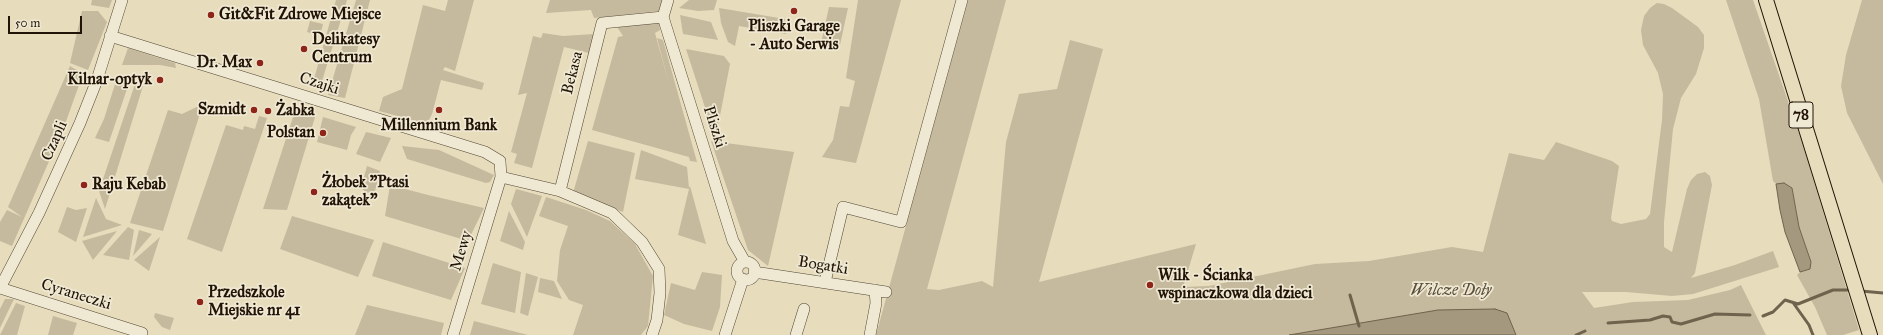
<!DOCTYPE html>
<html>
<head>
<meta charset="utf-8">
<style>
  body { margin:0 }
  #map { position:relative; width:1883px; height:335px; overflow:hidden; background:#e7dcbc; font-family:"IM FELL Great Primer",serif }
  canvas { display:block }
  .scale { position:absolute; left:8px; top:16px; width:74px; height:18px; box-sizing:border-box; border:2px solid #211406; border-top:0; padding-left:5px; font-size:12px; line-height:14px; white-space:nowrap; color:#211406; -webkit-text-stroke:3px #efe8d3; paint-order:stroke }
</style>
</head>
<body>
<div id="map">
<canvas width="1883" height="335"></canvas>
<div class="scale">50 m</div>
</div>
<script>
const context = document.querySelector('canvas').getContext('2d');
context.lineJoin = 'round';
function paint(path, color) { context.fillStyle = color; context.fill(path, 'evenodd'); }
const poly = rows => new Path2D(rows.map(r => 'M' + r).join(''));
function stroke(path, color, width, dash) { context.strokeStyle = color; context.lineWidth = width; context.lineCap = dash ? 'butt' : 'round'; context.setLineDash(dash || []); context.stroke(path); }
function write(font, color, halo, rows, align = 'center') {
  context.font = font + ' "IM FELL Great Primer",serif'; context.lineWidth = 3.5; context.setLineDash([]); context.textBaseline = 'middle'; context.strokeStyle = halo; context.fillStyle = color; for (const [text, x, y, turn = 0] of rows) {
    context.save(); context.translate(x, y); context.rotate((+turn || 0) * Math.PI / 180); context.textAlign = isNaN(turn) ? turn : align; if (halo) context.strokeText(text, 0, 0); context.fillText(text, 0, 0); context.restore();
  }
}
const green = poly([
  [92,0,112,0,109,8,91,5],
  [336,0,347,0,322,81,318,81,314,79],
  [356,0,370,0,345,98,328,95],
  [448,0,474,0,455,71,445,67,443,70,484,83,482,90,441,80,432,114,427,124,379,111,383,97,402,89,423,5,445,11],
  [550,0,663,0,659,11,594,18,591,10,546,13],
  [689,0,717,0,714,10,698,11,679,8],
  [858,0,901,0,856,163,822,157,833,140,840,106,849,107,855,81,846,78],
  [968,0,1006,0,927,289,939,290,982,281,993,287,1006,142,1019,94,1057,89,1070,40,1103,49,1039,282,1196,244,1183,287,1209,286,1315,264,1369,261,1452,247,1483,252,1509,153,1544,160,1556,142,1612,161,1619,166,1611,218,1612,221,1621,224,1646,219,1650,214,1662,120,1663,94,1658,73,1643,45,1641,30,1644,16,1650,8,1657,3,1664,4,1672,8,1698,27,1704,35,1704,48,1696,74,1681,98,1673,129,1664,222,1664,247,1672,252,1687,189,1691,180,1697,174,1705,172,1710,176,1712,185,1695,273,1691,278,1735,265,1773,251,1779,267,1693,294,1672,296,1626,292,1582,292,1594,308,1633,302,1688,300,1730,290,1741,285,1766,335,876,335],
  [1726,0,1753,0,1801,139,1859,330,1843,335,1827,335,1815,307,1797,275,1800,272,1810,269,1811,262,1799,227,1792,188,1784,183,1776,184,1773,181,1759,99],
  [1862,0,1883,0,1883,184,1847,113,1841,86,1846,55],
  [829,7,848,8,840,45,822,39],
  [719,8,785,19,786,34,739,26,735,46,728,42,721,23],
  [82,11,98,11,107,22,88,70,70,63],
  [680,15,711,22,718,40,683,34],
  [658,18,660,30,655,33,669,84,657,38,663,40,697,162,690,161,689,157,592,130,618,37,623,36,614,22],
  [310,21,323,24,320,36,307,32],
  [543,33,563,36,594,34,589,53,564,47,532,168,514,163,517,154,511,152,527,93,518,95,533,36,541,38],
  [128,48,175,63,176,68,160,65,122,65],
  [686,49,724,56,730,64,718,126,710,123],
  [70,66,83,74,64,127,12,246,0,241,0,222,7,210,22,217,8,207],
  [116,81,128,86,109,142,95,138,104,119],
  [135,84,143,86,105,209,99,191],
  [203,104,163,231,130,223,168,110,182,114],
  [295,111,315,117,287,210,263,209],
  [259,116,267,118,222,252,187,239,226,125,243,130,244,126,255,129],
  [323,117,356,127,351,135,347,150,317,142],
  [366,132,391,138,380,162,356,154],
  [588,141,635,153,623,212,573,193],
  [711,141,794,152,768,266,748,250],
  [402,146,439,150,494,175,490,182,486,183,407,159],
  [641,150,687,167,689,188,690,186,706,244,678,235,689,189,635,179],
  [367,166,380,171,375,191,367,193,361,188],
  [390,185,428,195,484,208,468,241,385,216],
  [516,189,542,196,527,237,511,204],
  [546,197,586,210,610,221,635,244,653,276,648,326,641,335,573,335,583,305,569,300,557,281,560,250,568,226,539,216],
  [96,198,106,219,122,225,83,237],
  [67,207,76,210,87,208,76,242,58,232],
  [509,211,525,242,523,250,500,241],
  [292,216,374,240,358,277,280,249],
  [128,227,134,230,129,260,103,255],
  [139,230,152,234,133,256],
  [117,231,93,260,82,241],
  [160,237,149,271,134,260],
  [383,242,465,268,451,300,372,276],
  [493,263,521,272,515,313,481,304],
  [702,272,722,275,720,307,712,331,684,324,664,315,671,283,695,290],
  [526,273,538,277,528,316,520,313],
  [540,278,554,281,562,299,538,292],
  [5,299,14,299,0,328,0,309],
  [16,303,25,306,17,335,0,335],
  [367,305,444,323,441,335,355,335],
  [155,313,174,318,170,330,162,327,154,317],
  [53,316,77,323,73,335,48,335],
  [474,321,528,335,470,335]
]);
const water = poly([
  [1784,183,1792,188,1799,227,1811,262,1810,269,1800,272,1785,232,1780,210,1776,184,1784,183],
  [1495,309,1507,313,1516,335,1289,335,1438,310,1495,309]
]);
const stream = poly([
  [1861,291,1883,293],
  [1350,295,1359,326],
  [1794,304,1809,325,1813,335],
  [1763,316,1773,312,1785,300,1798,304,1833,290,1851,290],
  [1608,323,1650,320,1663,316,1670,317,1672,322,1681,324,1715,314,1750,315],
  [1576,335,1585,331]
]);
const minor = poly([
  [668,0,663,17,733,241,745,262],
  [110,36,485,152,500,161,501,177,453,335],
  [501,177,560,191,612,213,642,242,659,269,660,293,657,320,652,335],
  [560,191,602,23,663,17],
  '737 271a9 9 0 1 1 18 0a9 9 0 1 1-18 0Z',
  [754,272,886,292],
  [825,282,843,207,901,222,962,0],
  [0,288,39,213,80,123,97,80,122,0],
  [0,288,142,333],
  [725,335,743,279],
  [796,335,804,309],
  [870,335,876,303,875,290]
]);
const major = poly([
  [1766,0,1870,335]
]);
const markers = [
  [794,11,4,"#8f2418"],
  [211,15,4,"#8f2418"],
  [304,49,4,"#8f2418"],
  [260,63,4,"#8f2418"],
  [160,80,4,"#8f2418"],
  [254,110,4,"#8f2418"],
  [439,110,4,"#8f2418"],
  [268,111,4,"#8f2418"],
  [323,133,4,"#8f2418"],
  [84,185,4,"#8f2418"],
  [314,192,4,"#8f2418"],
  [1150,285,4,"#8f2418"],
  [200,302,4,"#8f2418"]
];
const shields = [
  [1801,115,24]
];
const shieldNames = [
  ["78",1801,115]
];
const poiNames = [
  ["Git&Fit Zdrowe Miejsce",219,15],
  ["Pliszki Garage",794,27,"center"],
  ["- Auto Serwis",794,45,"center"],
  ["Delikatesy",312,40],
  ["Centrum",312,58],
  ["Dr. Max",252,63,"right"],
  ["Kilnar-optyk",152,80,"right"],
  ["Szmidt",246,110,"right"],
  ["Żabka",276,111],
  ["Millennium Bank",439,126,"center"],
  ["Polstan",315,133,"right"],
  ["Żłobek \"Ptasi",322,183],
  ["zakątek\"",322,201],
  ["Raju Kebab",92,185],
  ["Wilk - Ścianka",1158,276],
  ["wspinaczkowa dla dzieci",1158,294],
  ["Przedszkole",208,293],
  ["Miejskie nr 41",208,311]
];
const streetNames = [
  ["Bekasa",573,73,-76],
  ["Czajki",319,84,18],
  ["Pliszki",714,127,72],
  ["Czapli",55,141,-66],
  ["Mewy",462,251,-73],
  ["Bogatki",823,266,9],
  ["Cyraneczki",76,295,17]
];
const parkNames = [
  ["Wilcze Doły",1451,291]
];
paint(green, '#c5ba9d');
paint(water, '#a4987e');
stroke(water, '#70634e', 1);
stroke(stream, '#70634e', 3);
stroke(minor, '#524634', 12);
stroke(major, '#211406', 16);
stroke(minor, '#efe8d3', 11);
stroke(major, '#e7dcbc', 14);
for (const [x, y, r, color] of markers) { const dot = new Path2D(); dot.arc(x, y, r, 0, 2 * Math.PI); context.fillStyle = color; context.fill(dot); stroke(dot, '#efe8d3', 1.5); }
for (const [x, y, w] of shields) { const box = new Path2D(); box.roundRect(x - w / 2, y - 13, w, 26, 3); context.fillStyle = '#efe8d3'; context.fill(box); stroke(box, '#211406', 1); }
write('bold 15px', '#211406', null, shieldNames);
write('bold 16px', '#211406', '#efe8d3', poiNames, 'left');
write('16px', '#211406', '#efe8d3', streetNames);
write('italic 16px', '#5a4e3b', '#efe8d3', parkNames);
</script>
</body>
</html>
